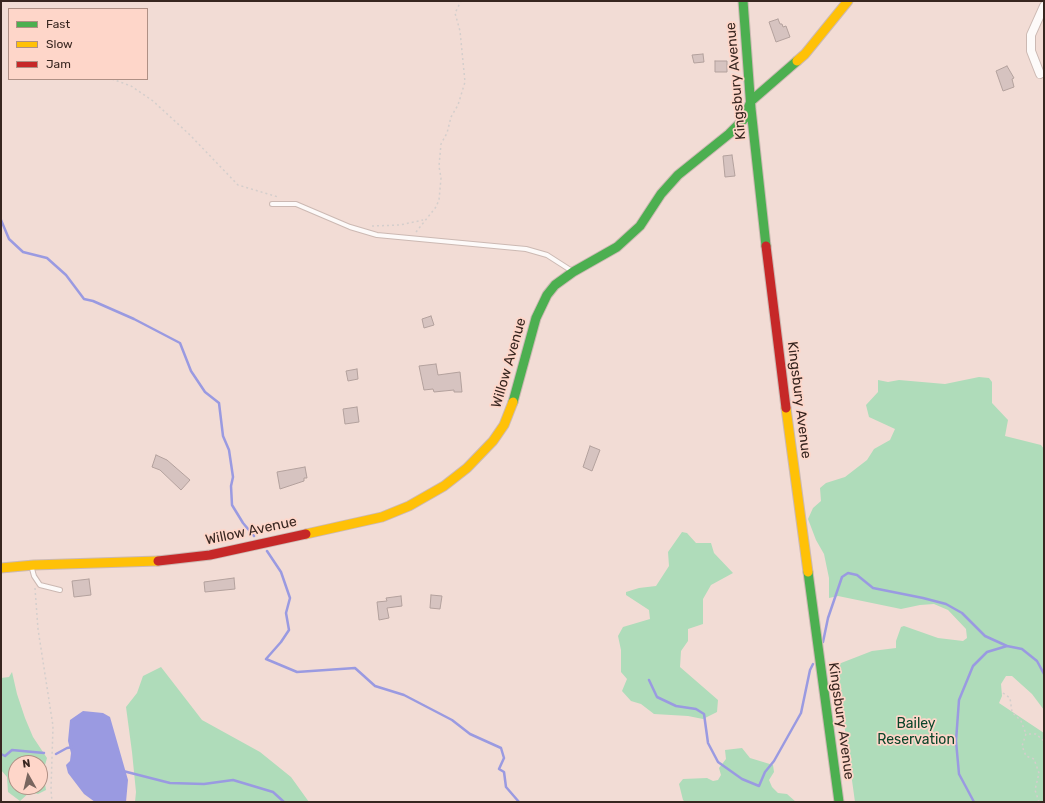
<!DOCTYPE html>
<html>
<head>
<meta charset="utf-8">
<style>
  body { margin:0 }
  #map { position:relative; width:1045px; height:803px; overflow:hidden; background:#f2dcd5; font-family:Rubik,sans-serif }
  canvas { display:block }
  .frame { position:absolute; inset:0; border:2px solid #382620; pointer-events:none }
  .legend { position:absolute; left:8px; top:8px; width:140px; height:72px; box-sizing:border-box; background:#fed6c9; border:1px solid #af9085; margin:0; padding:5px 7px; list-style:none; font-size:12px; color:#382620 }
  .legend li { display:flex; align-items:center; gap:8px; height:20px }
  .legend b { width:20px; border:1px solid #af9085 }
  .north { position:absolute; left:8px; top:755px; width:40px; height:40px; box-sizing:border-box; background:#fed6c9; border:1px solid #af9085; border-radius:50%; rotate:352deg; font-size:11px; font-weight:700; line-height:16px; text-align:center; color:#382620 }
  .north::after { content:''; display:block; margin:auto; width:14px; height:18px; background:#79665f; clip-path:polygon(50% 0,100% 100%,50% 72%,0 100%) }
</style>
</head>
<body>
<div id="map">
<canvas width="1045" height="803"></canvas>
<div class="frame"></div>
<ul class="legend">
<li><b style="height:5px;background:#4caf50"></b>Fast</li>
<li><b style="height:5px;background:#ffc107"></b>Slow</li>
<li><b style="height:5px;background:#c62828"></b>Jam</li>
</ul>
<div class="north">N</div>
</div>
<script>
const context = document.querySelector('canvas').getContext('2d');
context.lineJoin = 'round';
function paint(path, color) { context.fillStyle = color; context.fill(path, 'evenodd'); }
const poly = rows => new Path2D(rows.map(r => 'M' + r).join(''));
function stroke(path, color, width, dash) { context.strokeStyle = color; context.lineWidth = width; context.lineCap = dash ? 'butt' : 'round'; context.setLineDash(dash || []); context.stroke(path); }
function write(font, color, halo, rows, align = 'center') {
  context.font = font + ' Rubik,sans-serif'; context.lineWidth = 3.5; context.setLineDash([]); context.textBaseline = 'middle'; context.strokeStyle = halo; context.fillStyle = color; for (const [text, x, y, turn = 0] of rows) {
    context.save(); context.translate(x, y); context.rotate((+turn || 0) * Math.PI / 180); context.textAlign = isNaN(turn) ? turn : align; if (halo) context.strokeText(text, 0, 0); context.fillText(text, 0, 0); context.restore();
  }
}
const green = poly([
  [979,377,989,378,992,382,992,403,1008,420,1005,436,1041,445,1044,449,1044,710,1032,694,1012,676,1006,676,1001,684,1002,696,999,703,1044,733,1044,802,855,802,836,665,872,651,896,648,896,641,901,627,904,626,938,638,963,641,967,638,966,629,948,610,934,604,920,605,901,609,838,596,829,598,829,578,824,554,816,540,808,519,813,508,821,501,820,488,826,483,845,477,867,460,874,449,890,440,895,429,869,417,866,405,878,392,878,380,888,382,899,380,945,384],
  [682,532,687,533,696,543,711,543,714,553,733,573,711,585,703,599,703,624,688,629,688,641,681,651,680,667,718,700,717,712,703,719,688,716,654,714,641,704,631,701,622,691,627,679,621,672,621,650,618,636,623,627,650,619,649,610,626,595,626,592,639,588,656,586,669,566,668,552],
  [161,667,202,720,260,752,291,777,309,802,135,802,136,792,132,752,126,707,137,693,143,676],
  [12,672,17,694,25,718,33,737,47,758,43,772,46,790,38,794,30,792,20,801,8,792,7,777,1,770,1,678,9,677],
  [16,763,40,763,40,787,16,787],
  [742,748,750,758,773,765,774,772,769,780,772,787,778,793,787,794,796,802,685,802,683,800,679,784,683,779,707,778,713,781,718,780,721,775,719,768,726,759,725,750]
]);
const water = poly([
  [83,711,103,713,110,717,128,780,126,802,95,802,84,794,68,773,66,765,70,761,71,753,68,741,70,720]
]);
const stream = poly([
  [1,220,9,239,23,252,47,258,66,275,84,299,93,301,134,319,180,343,191,371,205,392,219,403,223,436,229,450,233,477,231,486,232,505,243,523,254,536],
  [267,551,281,572,290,598,286,613,289,630,281,642,266,659,297,672,355,668,375,686,404,695,452,720,470,734,501,748,504,758,499,769,504,772,506,787,519,802],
  [823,642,828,618,842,577,848,573,857,575,873,588,923,598,946,604,962,613,985,636,1007,646],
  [649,680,657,697,676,706,696,709,704,714,708,743,718,762,742,779,759,786,765,772,774,761,801,713,810,670,813,664],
  [1,754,5,756,12,750,44,753],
  [56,754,67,748,73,747],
  [123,771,170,783,204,784,233,780,273,792,284,802],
  [974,802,959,774,956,741,959,700,973,666,987,652,1007,646,1022,649,1037,661,1044,674]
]);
const building = poly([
  [778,19,780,24,782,24,783,27,786,26,790,37,776,42,769,22,778,19],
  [703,54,704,62,694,63,692,55,703,54],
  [715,61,727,61,727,72,715,72,715,61],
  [1007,66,1014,78,1012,79,1014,87,1003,91,996,71,1007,66],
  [732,155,735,176,725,177,723,156,732,155],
  [431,316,434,325,424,328,422,319,431,316],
  [436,364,438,375,460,372,462,392,454,392,454,390,434,392,433,389,424,390,419,366,436,364],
  [357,369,358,379,348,381,346,371,357,369],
  [357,407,359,422,345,424,343,409,357,407],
  [590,446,600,450,592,471,583,467,590,446],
  [156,455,167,460,190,480,181,490,160,470,152,467,156,455],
  [305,467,307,478,304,478,304,481,280,489,277,472,305,467],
  [234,578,235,589,205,592,204,582,234,578],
  [89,579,91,595,74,597,72,581,89,579],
  [431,595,442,596,440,609,430,608,431,595],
  [401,596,402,606,387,608,389,618,379,620,377,602,387,601,386,598,401,596]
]);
const path = poly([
  [112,79,131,86,153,101,190,135,238,185,278,197],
  [372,226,400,225,423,220],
  [416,232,436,207,439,200,441,178,439,166,441,144,447,133,451,117,458,105,465,82,460,31,455,13,461,1],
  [35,588,38,629,53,726,51,789,52,802],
  [1003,693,1010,698,1012,712,1021,721,1026,734],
  [1039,802,1035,790,1039,773,1034,759,1026,756,1022,746,1026,734,1036,734,1044,741]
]);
const lane = poly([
  [272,204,296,204,350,227,377,235,526,249,547,255,572,271],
  [31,565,34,576,40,585,60,590]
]);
const street = poly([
  [1040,74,1031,51,1031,35,1044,6]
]);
const fast = poly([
  [743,1,751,109,766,246],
  [513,402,536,318,547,295,555,285,573,272,617,247,640,226,661,194,678,175,729,134,744,119,751,101,797,61],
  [808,572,839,802]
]);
const slow = poly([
  [797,61,805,54,848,1],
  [786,408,808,572],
  [306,534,382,517,409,506,444,486,467,468,493,441,504,425,513,402],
  [1,568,34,565,158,561]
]);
const jam = poly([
  [766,246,786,408],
  [158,561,210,555,306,534]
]);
const streetNames = [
  ["Kingsbury Avenue",736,81,-95],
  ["Willow Avenue",509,363,-74],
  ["Kingsbury Avenue",799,400,83],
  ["Willow Avenue",251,531,-12],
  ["Kingsbury Avenue",841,721,82]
];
const parkNames = [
  ["Bailey",916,724],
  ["Reservation",916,740]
];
paint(green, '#afdcba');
paint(water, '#9a9ae1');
stroke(stream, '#9a9ae1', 2.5);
paint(building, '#d6c3c0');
stroke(building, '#b3a19d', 1);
stroke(lane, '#ccb9b3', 6);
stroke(street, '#ccb9b3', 10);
stroke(fast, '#ccb9b3', 11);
stroke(slow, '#ccb9b3', 11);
stroke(jam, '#ccb9b3', 11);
stroke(path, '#d4cecc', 1.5, [2, 3]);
stroke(lane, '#fdfaf9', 4);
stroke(street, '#fdfaf9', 8);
stroke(fast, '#4caf50', 9);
stroke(slow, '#ffc107', 9);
stroke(jam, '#c62828', 9);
write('14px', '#382620', '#fed6c9', streetNames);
write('14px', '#0a452a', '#fed6c9', parkNames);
</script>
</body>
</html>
